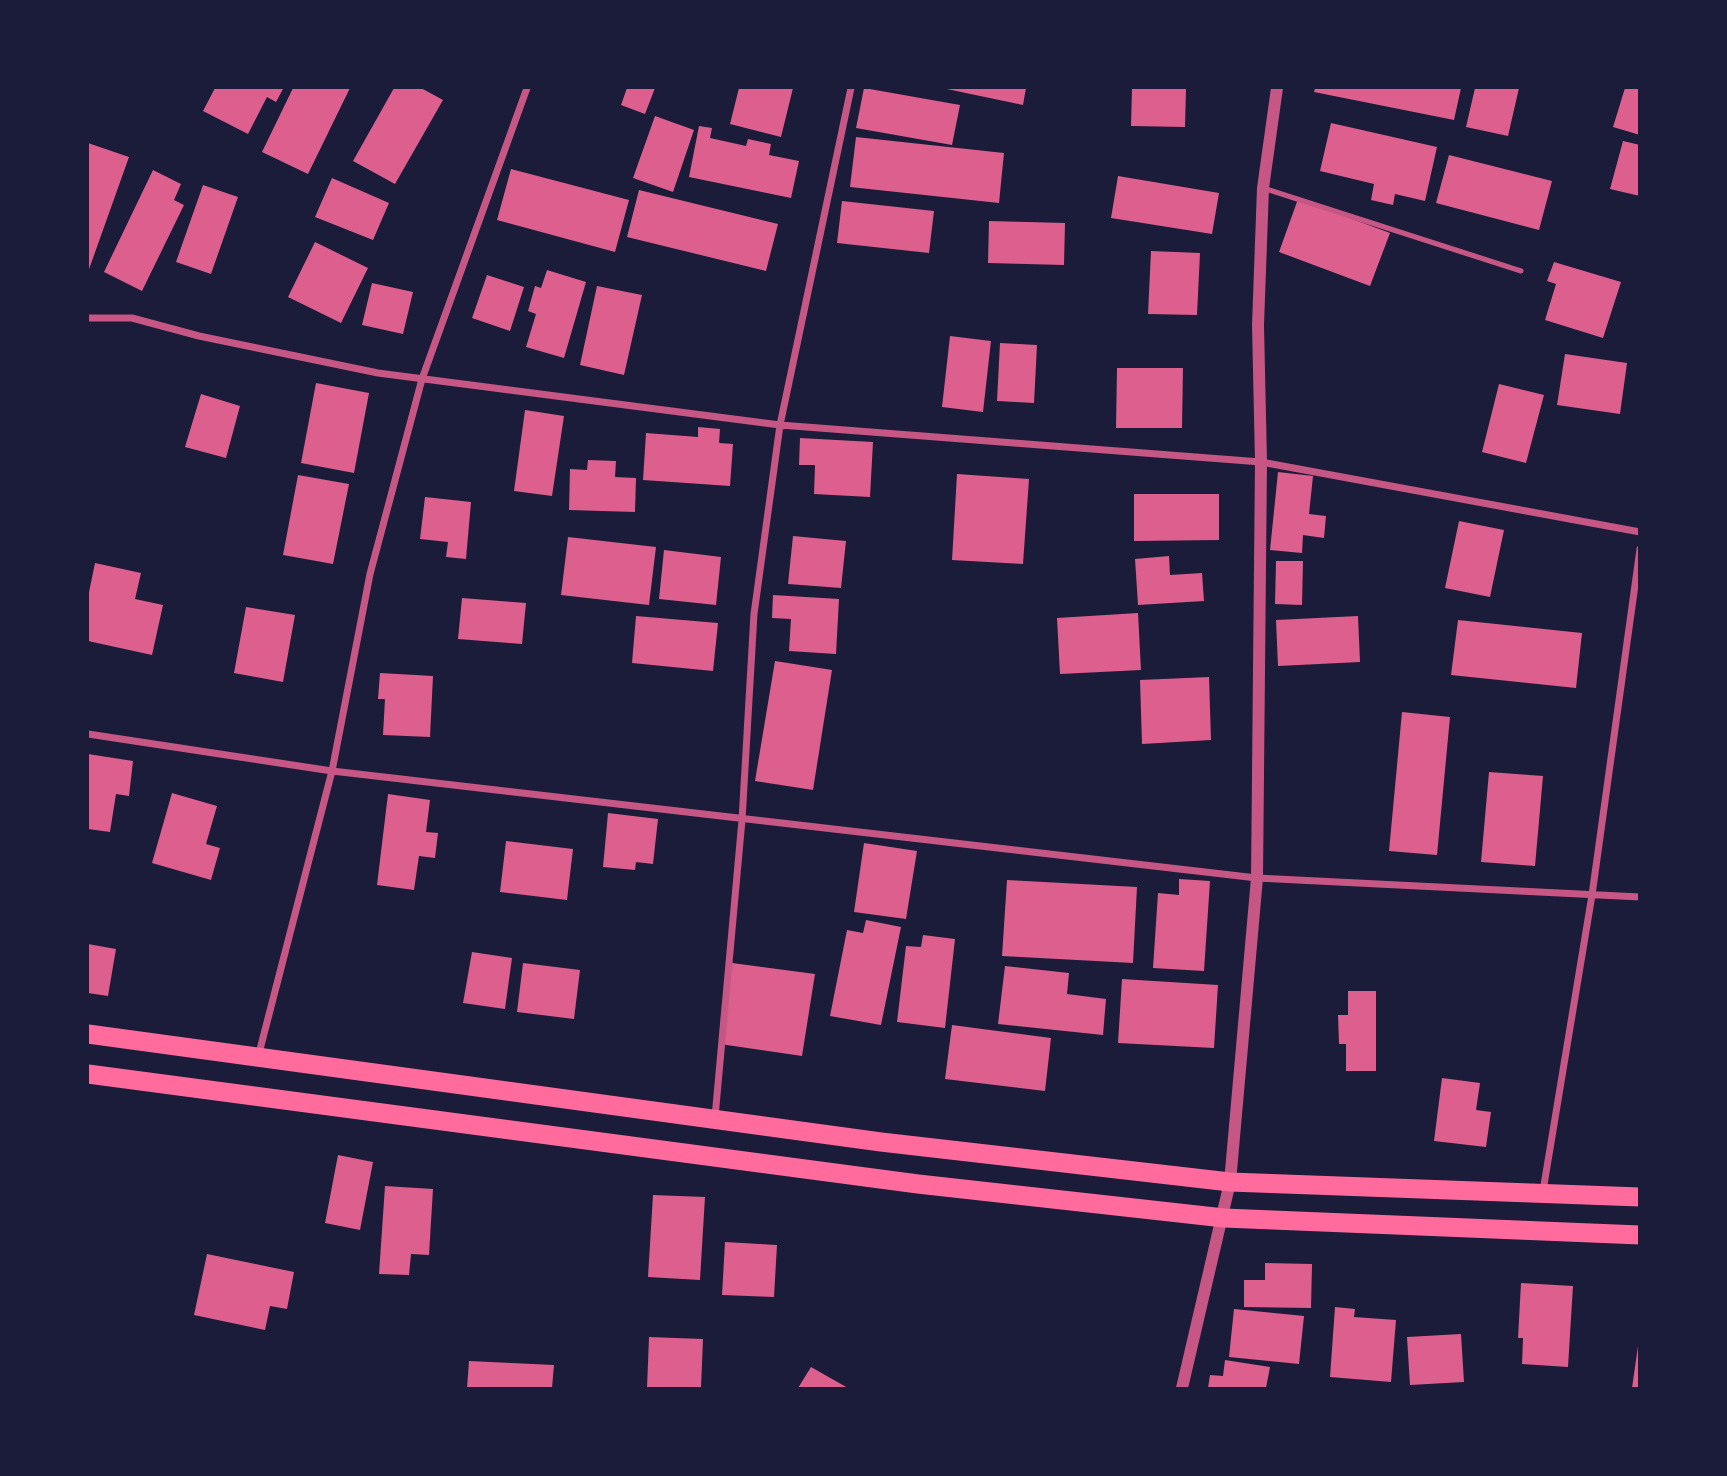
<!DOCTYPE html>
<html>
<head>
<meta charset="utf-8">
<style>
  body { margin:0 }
  #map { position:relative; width:1727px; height:1476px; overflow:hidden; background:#1b1b3a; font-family:Poppins,sans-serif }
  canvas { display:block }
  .frame { position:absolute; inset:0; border:89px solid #1b1b3a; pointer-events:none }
</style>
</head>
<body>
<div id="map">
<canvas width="1727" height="1476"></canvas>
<div class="frame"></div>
</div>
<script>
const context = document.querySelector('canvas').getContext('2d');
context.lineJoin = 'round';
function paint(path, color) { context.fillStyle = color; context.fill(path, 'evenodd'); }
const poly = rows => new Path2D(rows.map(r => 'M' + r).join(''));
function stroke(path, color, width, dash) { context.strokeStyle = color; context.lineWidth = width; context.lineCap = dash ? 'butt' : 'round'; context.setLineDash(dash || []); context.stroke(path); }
const building = poly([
  [215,88,281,88,283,89,276,102,267,97,248,134,203,111],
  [293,88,350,88,308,174,262,152],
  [394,88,421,88,443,100,395,184,353,161],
  [627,88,655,88,645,114,621,105],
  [739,88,793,88,781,137,730,124],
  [864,88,960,105,952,145,856,128],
  [942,88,1026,88,1023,105],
  [1132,88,1186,88,1185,127,1131,126],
  [1315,88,1461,88,1454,120,1314,92],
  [1475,88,1519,88,1508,136,1466,127],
  [1625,88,1640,89,1640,135,1613,127],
  [655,116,694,130,673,192,633,178],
  [1331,123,1437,147,1425,201,1395,194,1393,205,1371,200,1374,184,1320,171],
  [699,126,712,128,710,138,746,146,748,139,771,144,769,155,799,161,791,198,689,177],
  [856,137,1004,153,999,203,850,187],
  [1623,141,1640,145,1640,196,1610,189],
  [88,143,129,157,88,272],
  [1449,155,1552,181,1539,230,1436,203],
  [511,169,629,200,615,252,497,220],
  [153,170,181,184,174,200,184,205,142,291,104,272],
  [1118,176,1219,193,1212,234,1111,218],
  [332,178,389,203,373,240,315,217],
  [203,185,238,197,211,274,176,262],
  [639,190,778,224,766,271,627,237],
  [1298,199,1390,233,1370,286,1279,252],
  [842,201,934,211,929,253,837,243],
  [989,221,1065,223,1064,265,988,263],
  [315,242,368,268,341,323,288,297],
  [1151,251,1200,253,1197,315,1148,314],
  [1554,262,1621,282,1603,338,1545,320,1556,284,1547,281],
  [547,270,586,282,564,358,526,347,536,314,528,311,535,286,541,288],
  [487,275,524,287,510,331,472,318],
  [372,283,413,292,403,334,362,325],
  [597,286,642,295,624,375,580,365],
  [950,336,991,341,983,412,942,407],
  [1000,343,1037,345,1034,403,997,401],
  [1565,354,1627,363,1620,414,1557,405],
  [1117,368,1183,368,1182,428,1116,428],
  [316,383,369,393,354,473,301,463],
  [1499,384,1544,395,1526,463,1482,452],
  [201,394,240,406,226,458,185,447],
  [525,410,564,416,552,496,514,491],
  [698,427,720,429,719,443,733,444,730,486,643,480,646,433,698,437],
  [800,438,873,442,870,497,814,494,815,465,799,465],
  [588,460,616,461,615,477,636,478,635,512,569,510,570,469,587,470],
  [1278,472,1313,476,1309,514,1326,516,1324,538,1303,535,1302,553,1270,550],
  [957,474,1029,479,1023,564,952,560],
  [298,475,349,484,333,564,283,555],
  [1134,494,1219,494,1219,540,1134,541],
  [425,497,471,502,466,559,446,557,448,542,420,539],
  [1459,521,1504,530,1490,597,1445,588],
  [793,536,846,541,841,588,788,584],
  [568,537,656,547,649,605,561,595],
  [664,550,721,557,716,605,659,599],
  [1169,556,1170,575,1202,573,1204,601,1138,605,1135,559],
  [1276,561,1303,561,1302,605,1275,604],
  [95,563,141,573,135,599,163,605,152,655,88,641,88,597],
  [773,595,839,599,836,654,789,651,791,619,772,618],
  [462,598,526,603,522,644,458,639],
  [246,607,295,615,283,682,234,673],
  [1138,613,1141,670,1060,674,1057,618],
  [636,616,718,623,713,671,632,663],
  [1358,616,1360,662,1278,666,1276,620],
  [1458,620,1582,633,1576,688,1451,675],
  [775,661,832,670,813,790,755,781],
  [380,673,433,676,430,737,383,735,385,699,378,699],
  [1209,677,1211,740,1142,744,1140,680],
  [1402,712,1450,717,1437,855,1389,851],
  [88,754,133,761,129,796,116,794,110,832,88,829],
  [1489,772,1543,776,1535,866,1481,862],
  [172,793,217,806,206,844,220,848,211,880,152,863],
  [388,794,430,800,426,832,438,833,435,858,419,856,414,890,377,885],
  [608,813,658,819,653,864,636,862,635,870,603,867],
  [506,841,573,849,567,900,500,892],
  [864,843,917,851,906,919,854,912],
  [1179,879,1210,881,1204,971,1153,968,1158,893,1179,895],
  [1007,880,1137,887,1133,963,1002,956],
  [866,920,901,927,881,1025,830,1016,847,930,863,933],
  [923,935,955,939,945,1028,897,1022,906,946,921,947],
  [88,944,116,949,108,996,88,993],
  [472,952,512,958,505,1009,463,1003],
  [523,963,580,970,574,1019,517,1012],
  [732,963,815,974,802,1056,720,1044],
  [1005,966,1069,973,1067,994,1106,999,1103,1035,998,1024],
  [1122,979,1218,985,1214,1048,1118,1043],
  [1348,991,1376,991,1376,1071,1346,1071,1346,1044,1339,1044,1338,1015,1348,1015],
  [952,1025,1051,1038,1045,1091,945,1079],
  [1442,1078,1480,1083,1476,1110,1491,1112,1486,1147,1434,1141],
  [338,1155,373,1162,360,1230,325,1223],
  [385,1186,433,1189,429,1255,411,1254,409,1275,379,1274],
  [653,1195,705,1197,700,1280,648,1277],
  [725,1242,777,1245,774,1297,722,1295],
  [207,1254,294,1272,287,1309,270,1306,265,1330,194,1315],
  [1265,1263,1312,1264,1311,1308,1244,1307,1244,1280,1265,1280],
  [1521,1283,1573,1286,1568,1367,1522,1364,1523,1338,1518,1338],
  [1335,1307,1355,1309,1354,1317,1396,1320,1391,1382,1330,1377],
  [1234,1309,1304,1316,1299,1364,1229,1357],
  [1461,1334,1464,1382,1410,1385,1407,1337],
  [649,1337,703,1339,701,1388,647,1388],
  [1638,1346,1640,1388,1632,1388],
  [1225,1360,1270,1367,1266,1388,1208,1388,1210,1375,1223,1376],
  [469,1361,554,1365,552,1388,467,1388],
  [811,1367,848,1388,798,1388]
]);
const service = poly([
  [1263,188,1521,271]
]);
const minor = poly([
  [88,318,132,318,199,336,378,373,780,425,1261,462,1640,532],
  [88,734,332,771,1257,878,1640,897],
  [258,1057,332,771,370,574,422,379,527,88],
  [715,1117,742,820,754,614,780,425,851,88],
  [1543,1191,1592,895,1640,549]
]);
const tertiary = poly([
  [1182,1388,1230,1182,1257,878,1261,462,1258,325,1263,188,1277,88]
]);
const trunk = poly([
  [88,1034,881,1142,1230,1182,1640,1197],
  [88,1074,918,1184,1224,1218,1640,1235]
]);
paint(building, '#dd5f8e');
stroke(service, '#c65784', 5);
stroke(minor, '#c65784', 7);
stroke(tertiary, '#c65784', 12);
stroke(trunk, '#ff6b9d', 19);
</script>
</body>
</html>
